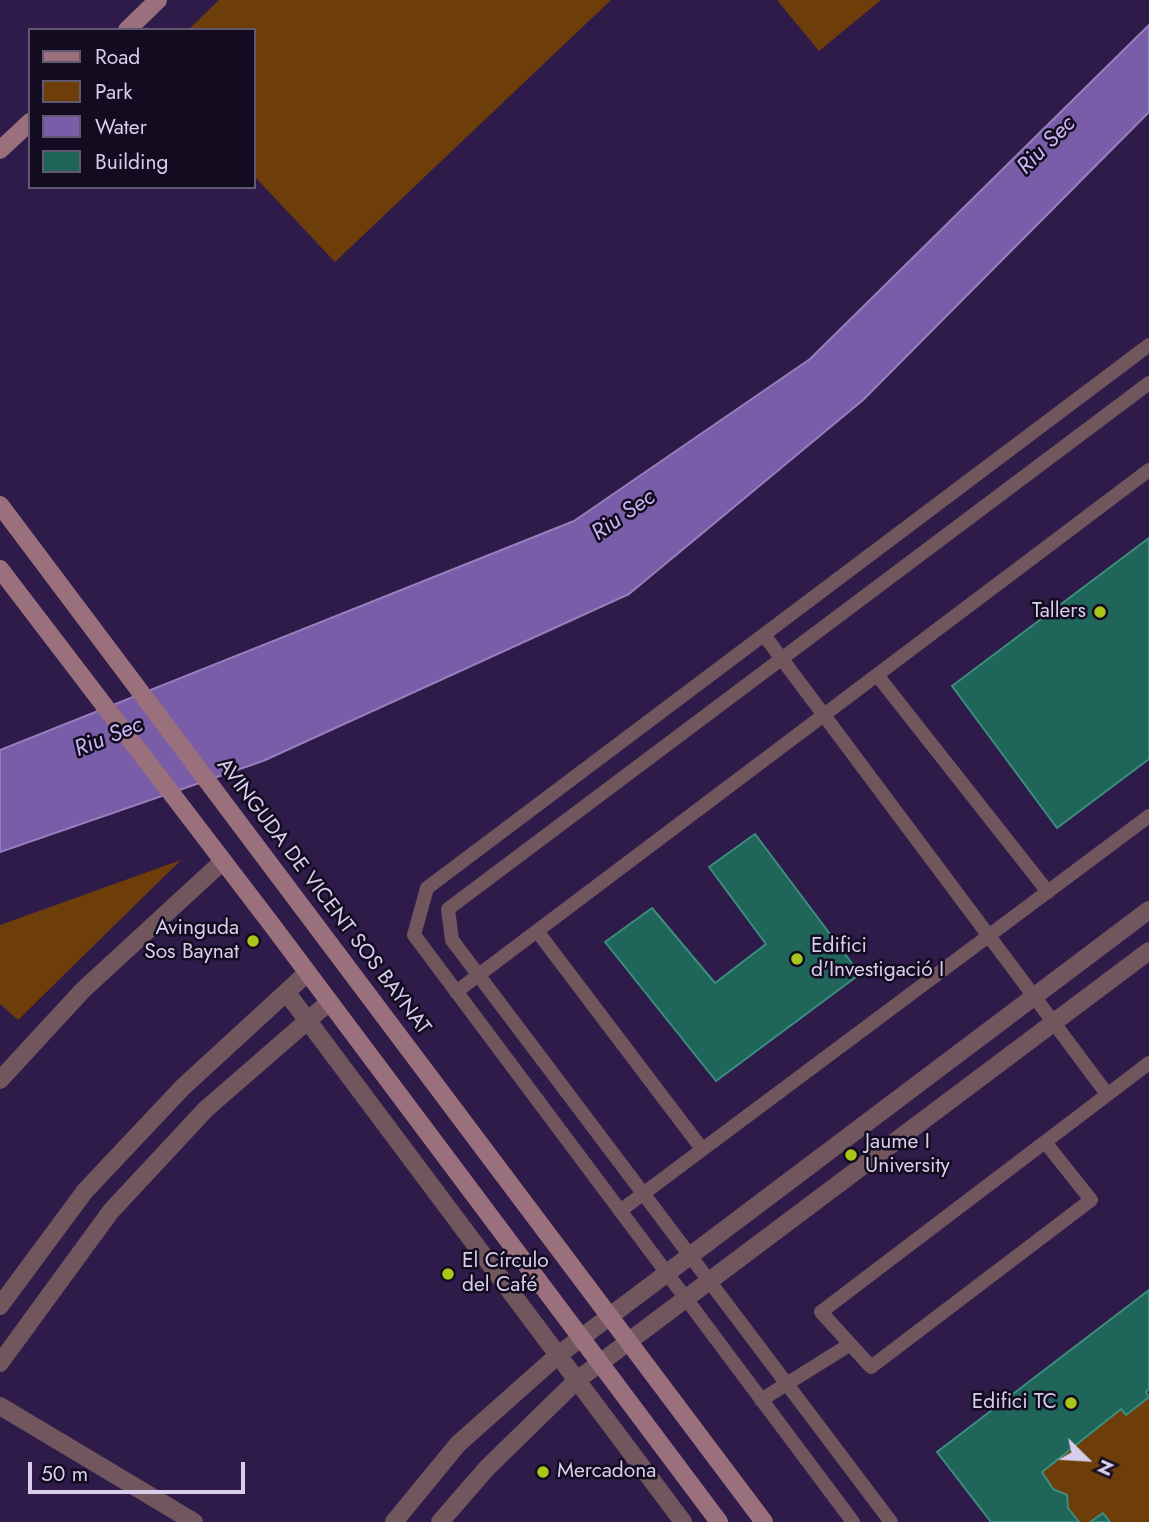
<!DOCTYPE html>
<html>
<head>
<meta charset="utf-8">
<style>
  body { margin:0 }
  #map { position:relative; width:1149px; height:1522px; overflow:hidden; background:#2e1b49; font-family:Jost,sans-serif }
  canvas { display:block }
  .legend { position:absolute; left:28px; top:28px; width:228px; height:161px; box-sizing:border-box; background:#130b1f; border:2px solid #615971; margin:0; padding:9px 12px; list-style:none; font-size:21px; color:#d7ceeb }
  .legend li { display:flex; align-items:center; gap:14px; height:35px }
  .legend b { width:35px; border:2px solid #615971 }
  .north { position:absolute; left:1051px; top:1424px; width:70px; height:70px; -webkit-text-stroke:5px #130b1f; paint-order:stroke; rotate:114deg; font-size:19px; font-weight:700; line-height:28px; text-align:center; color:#d7ceeb }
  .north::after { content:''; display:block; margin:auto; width:24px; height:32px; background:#d7ceeb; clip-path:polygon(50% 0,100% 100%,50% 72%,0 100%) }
  .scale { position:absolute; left:28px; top:1462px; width:217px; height:32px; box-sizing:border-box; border:4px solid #d7ceeb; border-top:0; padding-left:9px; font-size:21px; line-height:24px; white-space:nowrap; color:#d7ceeb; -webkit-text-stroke:5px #130b1f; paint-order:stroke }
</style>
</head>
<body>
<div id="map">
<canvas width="1149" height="1522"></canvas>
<ul class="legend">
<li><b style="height:9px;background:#9b707d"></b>Road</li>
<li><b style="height:19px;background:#6d3d0a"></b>Park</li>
<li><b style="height:19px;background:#7a5da8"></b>Water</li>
<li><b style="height:19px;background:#1f655a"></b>Building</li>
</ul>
<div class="north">N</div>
<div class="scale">50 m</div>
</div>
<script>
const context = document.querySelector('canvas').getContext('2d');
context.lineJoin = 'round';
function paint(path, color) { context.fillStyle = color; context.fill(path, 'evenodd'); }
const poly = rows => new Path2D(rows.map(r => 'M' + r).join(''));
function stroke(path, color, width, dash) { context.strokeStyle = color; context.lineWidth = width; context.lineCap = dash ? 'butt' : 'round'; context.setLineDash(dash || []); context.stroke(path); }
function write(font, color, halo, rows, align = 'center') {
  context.font = font + ' Jost,sans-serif'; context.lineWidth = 5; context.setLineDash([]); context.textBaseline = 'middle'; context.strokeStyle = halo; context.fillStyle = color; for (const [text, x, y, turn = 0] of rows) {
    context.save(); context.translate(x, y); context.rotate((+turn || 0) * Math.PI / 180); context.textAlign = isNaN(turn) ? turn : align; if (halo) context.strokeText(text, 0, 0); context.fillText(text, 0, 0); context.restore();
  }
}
const green = poly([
  [219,0,611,0,335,262,254,176,254,30,188,30],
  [777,0,881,0,819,51],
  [181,860,18,1020,0,1004,0,925],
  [1149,1397,1149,1522,1110,1522,1103,1513,1090,1522,1079,1522,1068,1508,1067,1495,1053,1489,1042,1472,1121,1409,1126,1415]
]);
const water = poly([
  [1149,25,1149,112,863,400,629,594,263,761,0,852,0,750,574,521,810,359,1149,25]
]);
const building = poly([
  [1149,538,1149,759,1057,828,952,686,1149,538],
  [755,834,860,974,716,1081,605,942,652,908,715,983,766,944,709,867,755,834],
  [1149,1290,1149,1389,1146,1392,1149,1397,1126,1415,1121,1409,1042,1472,1053,1489,1067,1495,1068,1508,1079,1522,991,1522,937,1452,1149,1290],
  [1103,1513,1110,1522,1090,1522,1103,1513]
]);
const lane = poly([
  [764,635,1107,1094],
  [877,675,1048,892],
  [537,931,702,1149],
  [456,992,1149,470],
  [1045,1142,1091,1200,871,1367,821,1312,1045,1142],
  [1045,1142,1149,1063],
  [620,1211,1149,816],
  [761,1400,849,1345],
  [853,1522,414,935,427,888,1149,345],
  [891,1522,452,940,448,909,1149,383]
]);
const street = poly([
  [287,993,683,1522],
  [0,1080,83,990,222,862],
  [0,1306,85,1191,183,1087,306,974],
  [0,1363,111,1211,206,1109,328,1003],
  [0,1406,194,1522],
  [394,1522,458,1444,557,1356,1149,910],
  [440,1522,487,1468,576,1381,1149,951]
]);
const secondary = poly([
  [127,30,158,0],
  [0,150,30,122],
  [0,505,764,1522],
  [0,569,272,925,719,1522]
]);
const markers = [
  [1100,612,7,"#a9c71a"],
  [253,941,7,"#a9c71a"],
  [797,959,7,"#a9c71a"],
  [851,1155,7,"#a9c71a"],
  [448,1274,7,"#a9c71a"],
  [1071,1403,7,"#a9c71a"],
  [543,1472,7,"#a9c71a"]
];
const poiNames = [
  ["Tallers",1086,612,"right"],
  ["Avinguda",239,929,"right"],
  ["Sos Baynat",239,953,"right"],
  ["Edifici",811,947],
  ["d'Investigació I",811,971],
  ["Jaume I",865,1143],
  ["University",865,1167],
  ["El Círculo",462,1262],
  ["del Café",462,1286],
  ["Edifici TC",1057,1403,"right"],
  ["Mercadona",557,1472]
];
const streetNames = [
  ["AVINGUDA DE VICENT SOS BAYNAT",323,897,53]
];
const waterNames = [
  ["Riu Sec",1047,146,-45],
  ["Riu Sec",624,516,-35],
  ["Riu Sec",109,738,-22]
];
paint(green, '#6d3d0a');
paint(water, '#7a5da8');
stroke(water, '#967fbc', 2);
paint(building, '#1f655a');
stroke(building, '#3c8e7f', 2);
stroke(lane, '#71565e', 14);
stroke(street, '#71565e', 18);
stroke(secondary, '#9b707d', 18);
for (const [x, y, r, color] of markers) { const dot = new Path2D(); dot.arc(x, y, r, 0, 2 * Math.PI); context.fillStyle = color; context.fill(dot); stroke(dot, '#130b1f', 2.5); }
write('21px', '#d7ceeb', '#130b1f', poiNames, 'left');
write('21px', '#d7ceeb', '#130b1f', streetNames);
write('italic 23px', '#cbb6f4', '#130b1f', waterNames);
</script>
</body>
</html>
